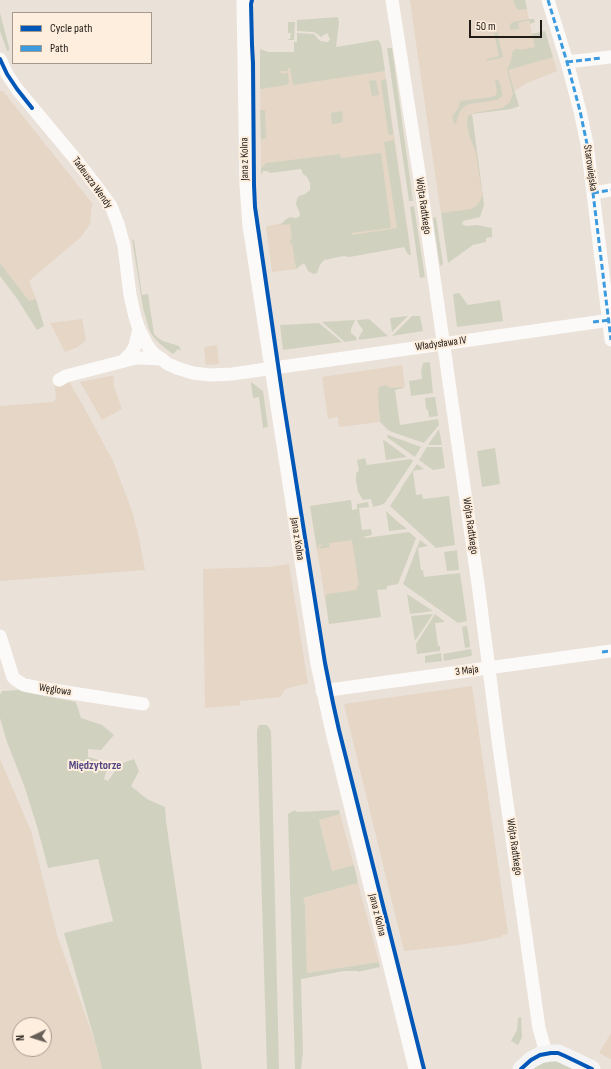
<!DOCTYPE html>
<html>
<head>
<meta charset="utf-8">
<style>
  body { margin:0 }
  #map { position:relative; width:611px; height:1069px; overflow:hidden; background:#eae1d8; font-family:"Sofia Sans Condensed",sans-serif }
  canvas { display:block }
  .legend { position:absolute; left:12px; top:12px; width:140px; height:52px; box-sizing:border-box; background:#feeede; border:1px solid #a59a8e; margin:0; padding:5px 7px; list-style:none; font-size:12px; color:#201b15 }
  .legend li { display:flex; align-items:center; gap:8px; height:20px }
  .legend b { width:20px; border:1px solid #a59a8e }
  .north { position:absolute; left:12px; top:1017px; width:40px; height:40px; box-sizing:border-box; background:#feeede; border:1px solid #a59a8e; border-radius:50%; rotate:266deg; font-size:11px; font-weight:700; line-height:16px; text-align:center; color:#201b15 }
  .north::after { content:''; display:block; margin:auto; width:14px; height:18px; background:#676059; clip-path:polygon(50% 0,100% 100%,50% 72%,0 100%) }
  .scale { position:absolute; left:469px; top:20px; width:73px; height:18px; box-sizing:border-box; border:2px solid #201b15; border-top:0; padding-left:5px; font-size:12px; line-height:14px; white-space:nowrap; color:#201b15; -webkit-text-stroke:3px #feeede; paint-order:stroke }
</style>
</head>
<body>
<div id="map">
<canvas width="611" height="1069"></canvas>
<ul class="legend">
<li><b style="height:5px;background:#0057b8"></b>Cycle path</li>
<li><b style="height:5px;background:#3c9bdf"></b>Path</li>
</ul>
<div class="north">N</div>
<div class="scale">50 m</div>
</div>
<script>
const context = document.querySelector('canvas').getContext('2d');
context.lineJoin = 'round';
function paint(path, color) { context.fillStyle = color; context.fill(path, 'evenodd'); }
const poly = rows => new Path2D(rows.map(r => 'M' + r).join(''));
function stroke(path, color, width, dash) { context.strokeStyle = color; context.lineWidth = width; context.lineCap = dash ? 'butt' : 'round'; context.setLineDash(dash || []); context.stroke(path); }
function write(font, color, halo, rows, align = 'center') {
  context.font = font + ' "Sofia Sans Condensed",sans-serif'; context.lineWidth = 4; context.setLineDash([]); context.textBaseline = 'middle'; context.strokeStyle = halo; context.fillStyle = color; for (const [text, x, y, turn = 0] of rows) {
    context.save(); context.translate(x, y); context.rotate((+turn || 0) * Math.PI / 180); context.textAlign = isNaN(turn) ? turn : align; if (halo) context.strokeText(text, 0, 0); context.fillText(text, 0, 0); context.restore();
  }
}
const built = poly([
  [410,0,525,0,532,34,545,31,557,71,527,83,514,91,519,106,511,109,472,114,484,205,482,209,441,214,416,43],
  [381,44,410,246,349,257,334,158,261,168,260,62,296,56],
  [0,91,3,91,92,203,90,224,81,237,29,281,36,299,29,302,0,263],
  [307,220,295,264,296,269,272,272,266,226],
  [82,319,86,340,78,347,65,352,50,323],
  [217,345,219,364,206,365,204,347],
  [402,365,405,388,388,391,383,413,379,414,380,422,339,427,338,417,328,419,322,377],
  [63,372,81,402,113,461,132,511,139,538,145,570,0,581,0,406,53,402,56,399,54,380],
  [111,376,114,377,113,384,122,409,102,420,80,382],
  [351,500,355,533,366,538,379,536,387,589,377,590,381,617,329,624,310,506],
  [289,564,308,684,300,685,285,689,280,697,240,701,240,705,205,708,203,569,269,567],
  [472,686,508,934,502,935,502,937,489,939,488,940,459,945,404,951,344,704],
  [0,759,31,831,57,935,96,1045,102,1069,0,1069],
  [20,1025,44,1025,44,1049,20,1049],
  [340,814,354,865,332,871,319,820],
  [358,883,379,962,307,973,305,904,303,898],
  [611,1033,611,1059,599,1053]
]);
const green = poly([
  [513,0,525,0,527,9,519,10,517,9],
  [0,13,9,47,9,51,7,51,0,31],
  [338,17,339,23,336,47,378,40,381,44,385,71,293,85,290,68,288,68,288,71,281,71,281,74,288,73,289,82,287,85,260,89,260,49,268,52,294,52,294,42,297,42,297,33,314,34,320,41,326,42,328,42,330,39,327,33,321,37,316,33,313,32,297,31,297,20],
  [529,19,534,19,535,22,530,24,529,20,518,23,519,29,510,30,510,24,513,22],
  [288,22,295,22,294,40,288,40,288,39,290,39,291,33,288,33],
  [545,31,553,57,508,70,519,106,511,109,472,114,484,205,480,217,463,221,462,224,466,226,477,225,492,228,492,237,486,238,486,242,473,245,448,263,441,213,471,209,477,205,480,201,482,197,482,193,476,153,469,135,467,123,468,116,474,113,502,108,510,102,513,94,507,70,511,61,512,53,515,49,520,49,521,50,535,47,532,34],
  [498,32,499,39,498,40,499,40,503,57,501,58,487,61,487,59,499,56,494,33],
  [387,48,392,48,413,201,409,201],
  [386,79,393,133,392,135,389,135,388,132,381,82,382,80],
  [376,80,379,95,372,96,369,81],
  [495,80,498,80,500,83,502,92,503,95,501,97,497,100,469,104,464,107,460,111,456,123,454,124,452,116,458,109,460,102,461,101,491,97,495,96,497,92],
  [260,110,265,110,266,138,261,140],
  [342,111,343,122,332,124,331,113],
  [394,140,411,255,409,255,407,253,404,247,349,257,344,256,324,260,320,265,317,273,313,274,308,271,304,263,296,269,292,243,290,243,290,240,292,239,290,224,280,225,285,220,290,217,296,218,299,217,300,214,296,204,297,199,299,196,305,194,310,190,310,183,307,177,303,174,301,169,270,173,267,171,263,171,261,175,261,168,264,166,265,164,267,163,340,154,341,158,381,153,391,228,351,233,353,235,397,228,384,142],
  [414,206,425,277,420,278,410,207],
  [436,217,443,264,440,266,433,218],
  [132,239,134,240,142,295,148,294,154,334,158,338,163,341,179,346,181,351,178,349,173,354,170,352,160,344,152,335,149,329,143,308],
  [0,263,29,301,36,299,44,326,37,330,18,300,0,276],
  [459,293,468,305,500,300,503,321,457,327,453,294],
  [408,316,392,332,390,318],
  [412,316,420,316,423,331,392,336],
  [369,319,388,336,359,340,359,337,363,330,358,323,357,320],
  [355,320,351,329,351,333,356,337,357,340,345,342,322,322],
  [319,323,342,342,283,350,280,325],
  [428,362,430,363,433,393,411,396,409,381,422,379,421,371,423,363],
  [251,382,263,391,268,427,263,428,259,397,253,398,251,383],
  [386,385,390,388,402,387,402,388,395,390,400,425,438,419,439,425,424,443,392,432,388,430,380,422,378,393,379,387],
  [435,397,438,416,429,417,428,410,426,409,425,398],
  [439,429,442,445,428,445],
  [388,435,421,447,415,457,388,438,387,436],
  [383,440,384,440,407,457,386,460],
  [427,447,442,447,445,468,433,470,419,460],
  [495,448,500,484,482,487,477,451],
  [365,458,367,465,411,459,413,461,385,503,381,505,373,507,371,499,363,500,358,492,356,481,356,473,359,471,357,460],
  [417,464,424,469,413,471,416,495,422,494,423,499,449,496,455,545,436,548,390,506,401,489,401,488],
  [351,500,352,510,357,509,357,504,368,502,369,507,359,508,362,530,371,529,372,535,363,537,366,538,409,532,416,538,398,584,387,586,387,589,377,590,381,617,329,624,325,596,327,596,327,594,357,590,357,586,359,585,352,540,329,543,330,547,319,549,322,545,320,544,317,549,310,506],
  [386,511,398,522,407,529,389,531],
  [420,540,428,546,418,548,421,570,423,570,424,577,460,573,467,621,458,623,403,584],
  [457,550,459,570,447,571,444,552],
  [407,594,433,611,410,614],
  [433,614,415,641,411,616],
  [435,614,445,622,435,623,438,646,440,646,440,651,417,654,416,644],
  [467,626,470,645,470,647,465,648,462,627],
  [471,649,472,655,471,656,444,661,443,654],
  [441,653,442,661,425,663,425,656],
  [19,690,29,693,76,702,81,718,102,725,114,735,101,750,88,749,88,757,103,761,107,770,104,779,108,781,120,764,134,759,139,771,131,786,147,799,165,807,166,821,202,1069,102,1069,96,1045,64,933,113,921,98,859,48,868,38,830,25,788,7,742,0,718,0,695,2,691],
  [259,725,267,725,271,731,279,1069,267,1069,257,736,257,730],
  [295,810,296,812,339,810,340,814,319,820,332,871,354,865,358,883,303,898,305,904,307,973,379,962,380,967,358,972,358,971,344,971,301,979,303,1052,301,1069,295,1069,288,814],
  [521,1017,522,1037,518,1045,511,1041,517,1030,518,1018],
  [553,1058,573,1069,531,1069]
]);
const minor = poly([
  [243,0,246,185,249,226,317,664,332,732,415,1069],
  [392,0,419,173,478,584,499,747,539,1028,546,1053],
  [548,0,567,62,580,111,587,144,611,340],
  [0,59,7,74,17,89,77,161,100,191,111,206,118,224,124,246,130,295,135,317,139,329,147,345,153,353,168,364,177,368,193,373,211,375,232,374,611,320],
  [567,62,576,61,611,57],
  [593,193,611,190],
  [124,360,131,353,135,346,139,329],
  [59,380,66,376,136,358,141,358,162,359],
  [0,636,13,677,16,680,24,685,46,689,143,704],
  [322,691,611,651]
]);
const major = poly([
  [521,1069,531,1060,540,1055,551,1053,558,1053,565,1056,592,1069]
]);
const quiet = poly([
  [548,0,567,62,580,111,587,144,611,340],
  [567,62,576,61,601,58],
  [593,193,611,190],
  [593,322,611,320],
  [602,652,611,651]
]);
const cycleway = poly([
  [252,0,251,4,252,45,253,63,254,185,255,207,283,399,325,663,333,703,339,730,424,1069],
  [0,59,7,74,17,89,32,108],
  [521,1069,531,1060,540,1055,551,1053,558,1053,565,1056,592,1069]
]);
const streetNames = [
  ["Jana z Kolna",245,159,-91],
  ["Starowiejska",590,168,82],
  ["Tadeusza Wendy",92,183,54],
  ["Wójta Radtkego",423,206,82],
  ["Władysława IV",441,344,-8],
  ["Wójta Radtkego",470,526,82],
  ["Jana z Kolna",297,539,81],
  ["3 Maja",467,671,-8],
  ["Węglowa",55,690,9],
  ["Wójta Radtkego",514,847,82],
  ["Jana z Kolna",377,915,76]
];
const neighbourhoodNames = [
  ["Międzytorze",95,766]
];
paint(built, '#e5d6c6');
paint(green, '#d0d2bf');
stroke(minor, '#fcfaf9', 13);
stroke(major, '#f5f4f5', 17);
stroke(quiet, '#3c9bdf', 3, [6, 3]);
stroke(cycleway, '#0057b8', 4);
write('11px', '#201b15', '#feeede', streetNames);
write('bold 12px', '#524684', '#feeede', neighbourhoodNames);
</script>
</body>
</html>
